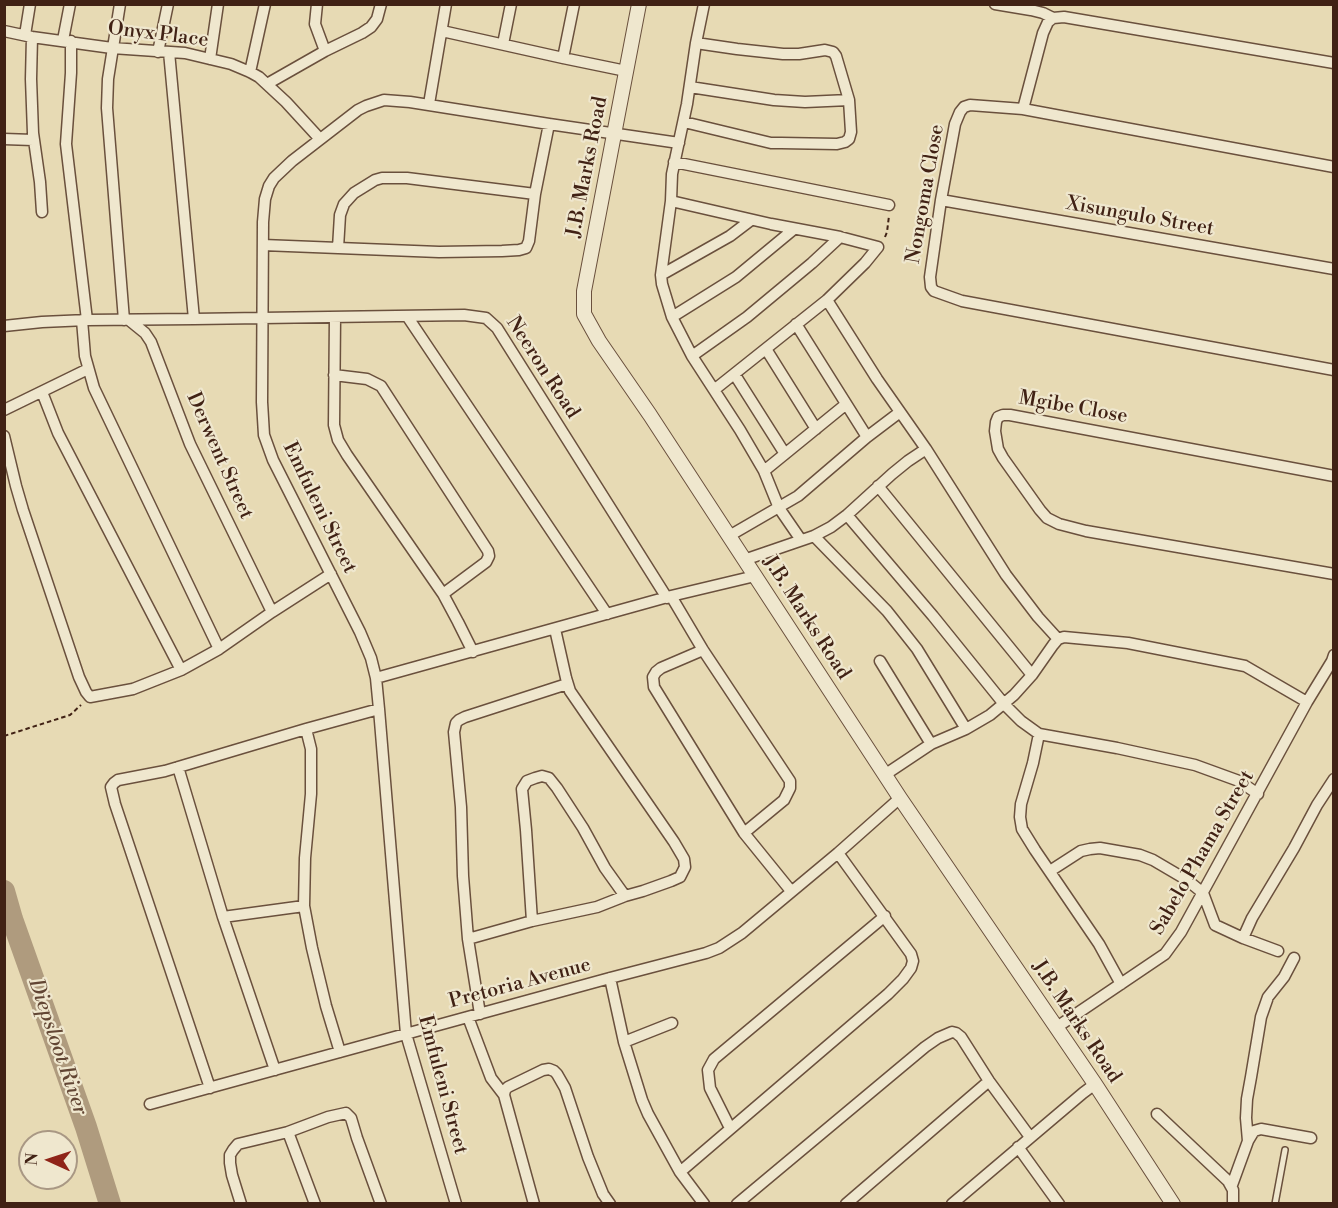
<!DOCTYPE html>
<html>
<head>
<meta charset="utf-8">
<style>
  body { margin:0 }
  #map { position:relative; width:1338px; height:1208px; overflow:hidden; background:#e7dab4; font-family:"Libre Bodoni",serif }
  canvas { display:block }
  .frame { position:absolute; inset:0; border:6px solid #412215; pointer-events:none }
  .north { position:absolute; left:18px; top:1130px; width:60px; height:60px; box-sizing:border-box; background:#efe7ce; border:2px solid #a99884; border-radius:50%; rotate:273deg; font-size:16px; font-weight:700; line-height:24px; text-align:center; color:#412215 }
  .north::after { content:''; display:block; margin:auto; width:21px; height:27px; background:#8f2418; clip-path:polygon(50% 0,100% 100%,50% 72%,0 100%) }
</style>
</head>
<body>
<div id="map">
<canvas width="1338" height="1208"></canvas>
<div class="frame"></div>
<div class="north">N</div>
</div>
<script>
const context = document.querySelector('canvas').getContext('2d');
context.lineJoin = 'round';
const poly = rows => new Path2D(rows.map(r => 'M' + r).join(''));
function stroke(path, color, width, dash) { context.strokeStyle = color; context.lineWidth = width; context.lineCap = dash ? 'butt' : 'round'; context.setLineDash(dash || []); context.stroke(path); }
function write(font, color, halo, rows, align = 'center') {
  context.font = font + ' "Libre Bodoni",serif'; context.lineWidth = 4.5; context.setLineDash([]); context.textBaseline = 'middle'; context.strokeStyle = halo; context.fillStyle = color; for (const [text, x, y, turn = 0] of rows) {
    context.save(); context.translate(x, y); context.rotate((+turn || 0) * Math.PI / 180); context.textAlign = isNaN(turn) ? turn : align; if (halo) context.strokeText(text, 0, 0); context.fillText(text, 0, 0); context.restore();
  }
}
const river = poly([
  [4,891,12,919,86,1127,110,1204]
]);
const path = poly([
  [885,237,887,232,889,216],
  [4,736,70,715,81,705]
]);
const service = poly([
  [1275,1204,1285,1150]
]);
const minor = poly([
  [120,4,108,79,107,108,124,320],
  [317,4,315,24,325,51],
  [704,4,696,43,687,104,672,174,671,201,661,275,662,284,672,317,692,356,740,430,764,471,779,508,801,540],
  [995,4,1031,10,1043,13,1053,18,1064,17,1334,63],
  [4,31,32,37,112,48,185,53,231,64,250,72,259,77,286,102,320,139],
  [442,31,563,58,574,4],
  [25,35,30,4],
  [32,37,31,79,33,133,40,182,42,212],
  [63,40,70,4],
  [71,41,71,73,66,144,87,320],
  [503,44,511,4],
  [158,52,168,4],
  [169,52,194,319],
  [563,58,626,71],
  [210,59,218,4],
  [250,72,265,4],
  [267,84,325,51,362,33,371,27,377,19,381,4],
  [690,87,774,100,805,102,849,100],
  [429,104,446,4],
  [1023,109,1043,33,1048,22,1053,18],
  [684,122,771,143,781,143,837,144,845,142,849,139,851,132,849,100,836,56,833,52,825,50,799,54,783,54,737,49,696,43],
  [4,139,33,140],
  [674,162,889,205],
  [1334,167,1023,109,970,105,964,107,960,112,955,124,941,200,930,277,931,287,934,291,962,301,1334,370],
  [941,200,1334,269],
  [671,201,771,224,840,237,878,247,865,263,827,300,714,390],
  [263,245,439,252,502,251,519,250,526,248,529,241,535,194,549,124],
  [338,248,340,215,344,204,354,193,375,180,382,178,407,178,535,194],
  [661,275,730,236,751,220],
  [827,300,877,379,926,449,1006,575,1038,617,1058,639],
  [407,316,607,614],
  [335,317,334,425,338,440,347,455,443,594,458,622,473,652],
  [672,317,736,277,794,229],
  [82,320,85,356,94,388,219,649],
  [129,320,145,333,151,342,190,444,272,612],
  [796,324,867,437],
  [4,326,42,322,87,320,194,319,464,315,486,318,497,328,667,598],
  [766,349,816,429],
  [692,356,747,317,812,263,840,237],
  [334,375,367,379,381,386,488,551,489,556,486,562,443,594],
  [735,375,785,454],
  [42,392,58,433,181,670],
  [4,410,88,369],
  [4,436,16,486,23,510,79,677,86,692,90,697,133,689,181,670,219,649,272,612,331,574],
  [764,471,845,405],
  [1334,476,1010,415,1003,415,998,417,996,422,995,431,998,449,1003,458,1040,510,1047,518,1059,524,1086,531,1334,574],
  [878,486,1032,675],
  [847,515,933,616,1004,704,1021,721,1039,734,1117,748,1195,765,1239,781,1258,794],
  [729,536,798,496,867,437,900,412],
  [814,536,887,611,917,649,966,729],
  [744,560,814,536,831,527,847,515,892,474,908,461,926,449],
  [671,596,703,650,790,781,790,788,784,800,744,833],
  [703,650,661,668,656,672,653,677,654,687,744,833,791,891],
  [880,661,931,744],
  [376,678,671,596,755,576],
  [306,729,311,749,311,794,305,858,304,906,312,948,326,1006,340,1052],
  [1039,734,1033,763,1021,804,1020,817,1022,829,1035,850,1099,944,1121,984],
  [178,767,223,917,275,1070],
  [886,774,931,744,966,729,990,715,1014,695,1032,675,1053,645,1058,639,1064,637,1128,643,1245,666,1307,702],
  [1050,871,1081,851,1090,849,1100,848,1140,855,1153,860,1187,880,1203,893,1215,925,1243,938,1278,951],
  [223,917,304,906],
  [532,921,526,830,522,789,527,781,535,778,542,776,549,778,557,788,583,828,605,868,625,896],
  [1243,938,1252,918,1294,848,1317,805,1334,779],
  [468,939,532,921,597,907,625,896,643,891,671,881,680,877,685,867,684,859,674,842,570,691,566,678,555,629],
  [610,978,624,1042,642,1100,648,1114,680,1172,704,1204],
  [480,1014,468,939,463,876,461,807,454,732,456,723,459,720,465,717,567,684],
  [468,1017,491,1078,504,1095],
  [1057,1027,1165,954,1181,932,1307,702,1332,661,1334,655],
  [624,1042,672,1023],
  [210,1088,115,804,111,787,114,783,118,780,165,771,306,729,379,709],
  [150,1104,610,978,706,953,719,948,742,933,838,853,900,798],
  [1157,1114,1228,1181,1233,1190,1233,1204],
  [730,1128,710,1088,708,1070,714,1059,885,916],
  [288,1132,315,1204],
  [1248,1141,1246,1118,1247,1099,1251,1077,1261,1017,1268,997,1284,977,1294,958],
  [1018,1147,1059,1204],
  [680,1172,888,994,903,979,911,968,913,961,911,954,838,853],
  [1232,1185,1248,1141,1254,1131,1261,1129,1311,1138],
  [241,1204,232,1175,230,1163,230,1155,233,1150,238,1144,288,1132,328,1117,346,1113,351,1118,357,1138,381,1204],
  [456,1204,406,1034,379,709,376,678,371,658,360,632,273,460,264,435,262,402,263,222,265,199,269,186,274,178,292,161,358,110,366,106,384,100,410,102,549,124,679,143],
  [534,1204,504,1095,505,1090,508,1087,543,1070,549,1069,554,1071,557,1074,565,1088,588,1157,603,1194,610,1204],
  [737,1204,925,1047,938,1038,952,1032,956,1033,961,1037,989,1081,1030,1137],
  [846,1204,989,1081],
  [952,1204,1083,1093,1095,1084]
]);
const tertiary = poly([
  [639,4,584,291,584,314,599,341,650,415,900,798,1095,1084,1173,1204]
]);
const streetNames = [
  ["Onyx Place",158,35,7],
  ["J.B. Marks Road",588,167,-79],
  ["Nongoma Close",926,194,-80],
  ["Xisungulo Street",1140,217,10],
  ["Neeron Road",542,368,57],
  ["Mgibe Close",1073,408,10],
  ["Derwent Street",219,456,66],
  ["Emfuleni Street",319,508,64],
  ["J.B. Marks Road",806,618,57],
  ["Sabelo Phama Street",1203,853,-60],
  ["Pretoria Avenue",520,984,-15],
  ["J.B. Marks Road",1076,1022,56],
  ["Emfuleni Street",442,1085,75]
];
const waterNames = [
  ["Diepsloot River",57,1047,71]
];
stroke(river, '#af9b7e', 22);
stroke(service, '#6a503d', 8);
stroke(minor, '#6a503d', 13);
stroke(tertiary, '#6a503d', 16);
stroke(path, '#412215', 2, [4.5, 3]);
stroke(service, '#efe7ce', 5);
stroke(minor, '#efe7ce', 10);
stroke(tertiary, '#efe7ce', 14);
write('20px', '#412215', '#efe7ce', streetNames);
write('italic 21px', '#624634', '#efe7ce', waterNames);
</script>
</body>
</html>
